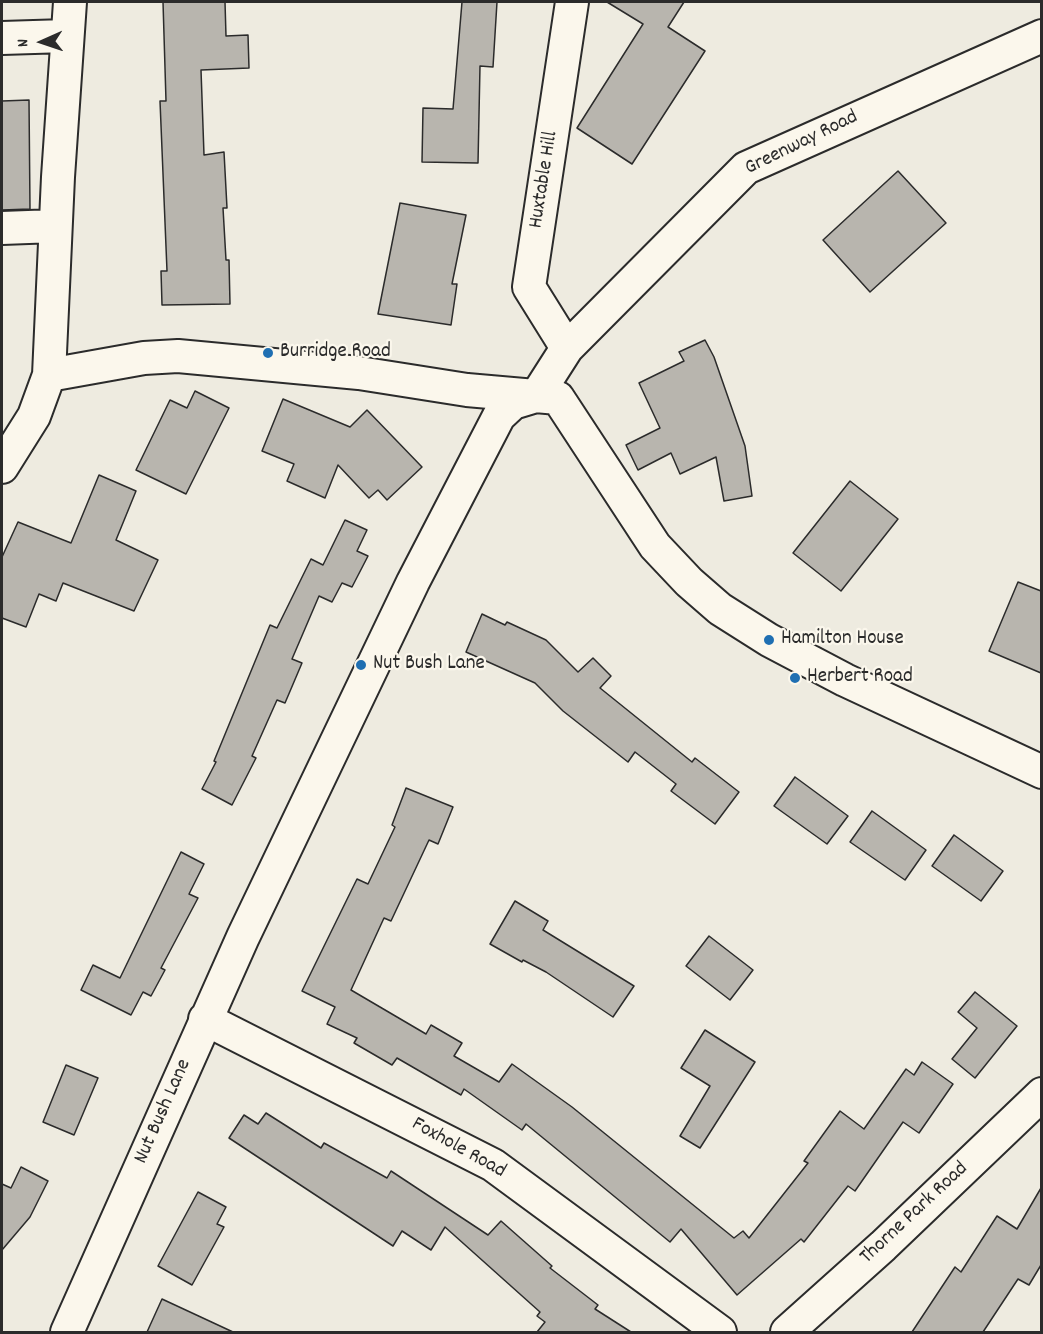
<!DOCTYPE html>
<html>
<head>
<meta charset="utf-8">
<style>
  body { margin:0 }
  #map { position:relative; width:1043px; height:1334px; overflow:hidden; background:#eeebe0; font-family:Dekko,sans-serif }
  canvas { display:block }
  .frame { position:absolute; inset:0; border:3px solid #2b2b2b; pointer-events:none }
  .north { position:absolute; left:12px; top:12px; width:60px; height:60px; -webkit-text-stroke:4px #fbf7ec; paint-order:stroke; rotate:267deg; font-size:16px; font-weight:700; line-height:24px; text-align:center; color:#2b2b2b }
  .north::after { content:''; display:block; margin:auto; width:21px; height:27px; background:#2b2b2b; clip-path:polygon(50% 0,100% 100%,50% 72%,0 100%) }
</style>
</head>
<body>
<div id="map">
<canvas width="1043" height="1334"></canvas>
<div class="frame"></div>
<div class="north">N</div>
</div>
<script>
const context = document.querySelector('canvas').getContext('2d');
context.lineJoin = 'round';
function paint(path, color) { context.fillStyle = color; context.fill(path, 'evenodd'); }
const poly = rows => new Path2D(rows.map(r => 'M' + r).join(''));
function stroke(path, color, width, dash) { context.strokeStyle = color; context.lineWidth = width; context.lineCap = dash ? 'butt' : 'round'; context.setLineDash(dash || []); context.stroke(path); }
function write(font, color, halo, rows, align = 'center') {
  context.font = font + ' Dekko,sans-serif'; context.lineWidth = 4.5; context.setLineDash([]); context.textBaseline = 'middle'; context.strokeStyle = halo; context.fillStyle = color; for (const [text, x, y, turn = 0] of rows) {
    context.save(); context.translate(x, y); context.rotate((+turn || 0) * Math.PI / 180); context.textAlign = isNaN(turn) ? turn : align; if (halo) context.strokeText(text, 0, 0); context.fillText(text, 0, 0); context.restore();
  }
}
const building = poly([
  [163,2,225,2,226,36,248,35,249,68,201,70,204,155,224,152,227,208,223,208,226,260,229,260,230,304,162,305,161,271,167,271,160,101,166,101,163,2],
  [462,2,497,2,493,67,480,66,478,163,422,162,423,108,453,109,462,2],
  [607,2,684,2,668,27,705,51,632,164,577,128,643,24,607,2],
  [29,100,30,209,2,210,2,101,29,100],
  [898,171,946,223,870,292,823,240,898,171],
  [400,203,466,215,452,284,457,284,451,325,378,314,400,203],
  [705,340,714,357,745,446,752,496,724,501,716,457,680,474,671,453,638,470,626,445,660,428,639,383,684,361,679,352,705,340],
  [195,391,229,408,186,494,136,470,170,400,187,408,195,391],
  [283,399,350,427,367,410,422,467,387,500,378,490,369,498,338,465,325,498,287,481,294,464,262,451,283,399],
  [99,475,136,491,116,540,158,560,134,611,63,583,56,601,39,594,26,627,2,618,2,557,18,522,71,543,99,475],
  [850,481,898,519,841,591,793,553,850,481],
  [345,520,367,530,357,551,368,556,352,587,342,583,332,602,319,596,292,659,302,663,285,703,277,700,252,756,256,758,232,805,202,789,216,762,214,761,270,625,277,628,311,559,323,565,345,520],
  [1018,582,1041,591,1041,673,989,651,1018,582],
  [482,614,505,625,507,622,546,640,578,672,593,658,611,676,600,688,692,762,695,758,739,792,715,824,671,791,676,784,635,752,628,762,563,711,535,683,466,652,482,614],
  [795,777,848,816,827,844,774,806,795,777],
  [406,788,453,807,438,844,429,840,391,921,384,918,351,990,426,1034,431,1025,462,1043,454,1056,499,1082,512,1064,572,1107,734,1238,743,1231,749,1238,808,1163,804,1161,840,1111,864,1129,906,1069,914,1075,922,1062,953,1084,919,1133,903,1122,855,1191,848,1186,804,1242,801,1239,737,1295,681,1229,670,1242,526,1124,522,1130,464,1089,461,1095,397,1058,392,1065,354,1043,357,1038,327,1024,335,1007,302,991,357,879,368,884,395,827,392,825,406,788],
  [872,811,926,850,905,880,850,842,872,811],
  [954,835,1003,871,981,901,932,866,954,835],
  [181,852,204,864,189,894,198,898,161,968,165,970,151,996,143,992,131,1015,81,990,93,965,120,978,181,852],
  [515,901,548,921,543,930,634,986,613,1017,546,972,523,960,522,962,490,944,515,901],
  [709,936,753,970,730,1000,686,966,709,936],
  [975,992,1017,1026,975,1078,952,1059,977,1028,958,1012,975,992],
  [705,1030,755,1062,700,1148,680,1136,710,1086,681,1068,705,1030],
  [66,1065,98,1078,74,1135,43,1122,66,1065],
  [266,1113,321,1148,324,1143,387,1178,391,1171,488,1235,501,1221,552,1266,550,1268,598,1305,595,1309,631,1332,537,1332,545,1322,537,1316,540,1312,445,1227,431,1250,402,1231,393,1246,229,1138,244,1115,258,1124,266,1113],
  [21,1167,48,1181,30,1217,2,1250,2,1184,11,1188,21,1167],
  [1041,1188,1041,1265,1029,1285,1018,1279,983,1332,912,1332,955,1267,961,1272,997,1216,1017,1229,1041,1188],
  [198,1192,226,1207,217,1224,224,1227,192,1285,158,1266,198,1192],
  [162,1299,233,1332,147,1332,162,1299]
]);
const minor = poly([
  [2,38,66,36],
  [2,228,55,226],
  [567,348,529,287,572,2],
  [49,375,144,358,178,356,359,373,467,390,558,398,655,546,689,582,720,609,769,640,845,680,1042,772],
  [537,395,567,348,746,168,1042,36],
  [2,467,34,416,49,375,58,177,70,2],
  [205,1019,493,1165,720,1332],
  [67,1332,243,937,413,582,499,416,513,403,536,396],
  [787,1332,883,1246,1042,1094]
]);
const markers = [
  [268,353,6,"#1f6fb2"],
  [769,640,6,"#1f6fb2"],
  [361,665,6,"#1f6fb2"],
  [795,678,6,"#1f6fb2"]
];
const streetNames = [
  ["Greenway Road",802,144,-26],
  ["Huxtable Hill",545,180,-81],
  ["Nut Bush Lane",164,1112,-66],
  ["Foxhole Road",458,1149,29],
  ["Thorne Park Road",915,1214,-43]
];
const poiNames = [
  ["Burridge Road",280,353],
  ["Hamilton House",781,640],
  ["Nut Bush Lane",373,665],
  ["Herbert Road",807,678]
];
paint(building, '#b8b5ae');
stroke(building, '#2b2b2b', 1.5);
stroke(minor, '#2b2b2b', 36);
stroke(minor, '#fbf7ec', 32);
for (const [x, y, r, color] of markers) { const dot = new Path2D(); dot.arc(x, y, r, 0, 2 * Math.PI); context.fillStyle = color; context.fill(dot); stroke(dot, '#fbf7ec', 2); }
write('21px', '#2b2b2b', '#fbf7ec', streetNames);
write('21px', '#2b2b2b', '#fbf7ec', poiNames, 'left');
</script>
</body>
</html>
